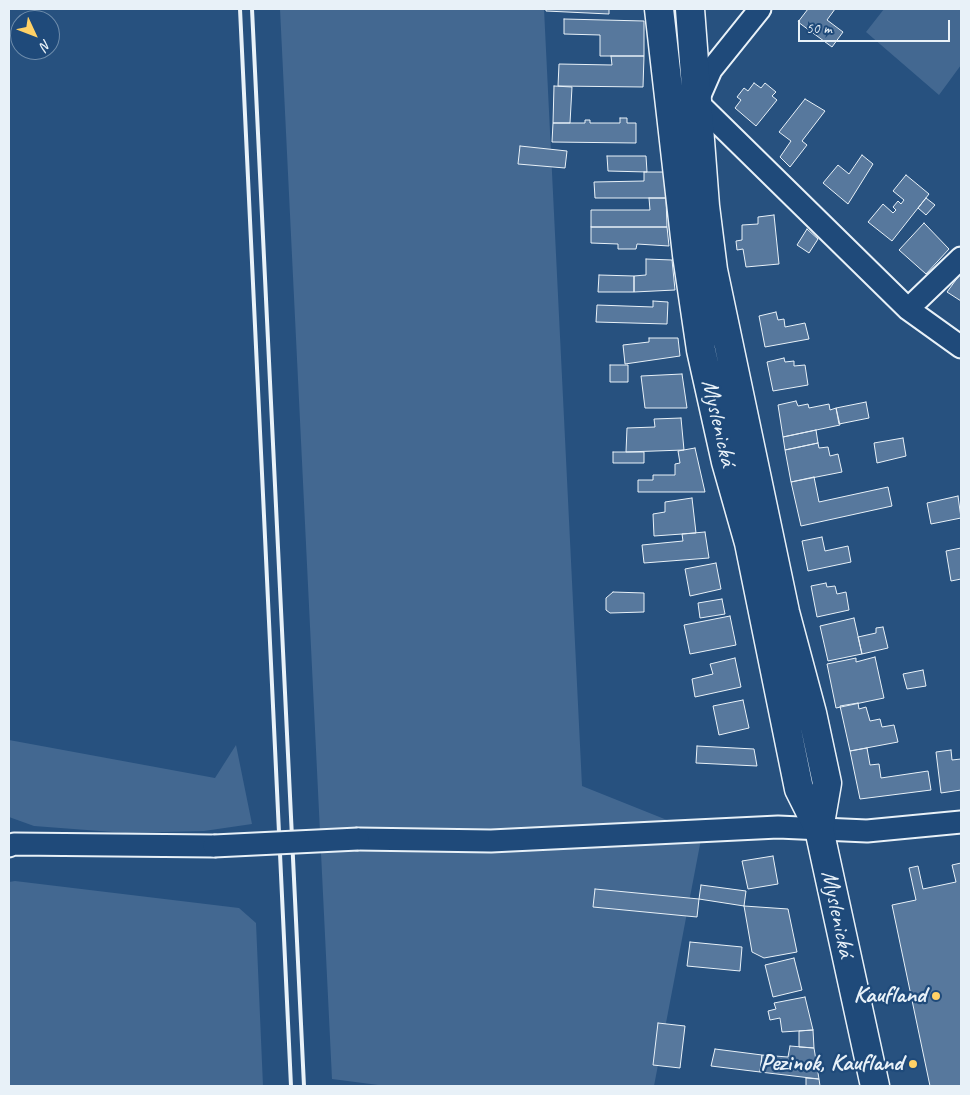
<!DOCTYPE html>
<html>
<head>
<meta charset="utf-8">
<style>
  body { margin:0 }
  #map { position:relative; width:970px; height:1095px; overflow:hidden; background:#27517f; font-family:Caveat,sans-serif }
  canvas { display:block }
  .frame { position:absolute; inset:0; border:10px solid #e8f1f8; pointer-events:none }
  .north { position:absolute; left:10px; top:10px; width:50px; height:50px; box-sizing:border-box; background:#1f4a7a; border:1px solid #6f8dac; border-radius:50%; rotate:133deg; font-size:14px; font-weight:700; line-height:20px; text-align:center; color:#e8f1f8 }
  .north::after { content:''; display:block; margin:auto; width:18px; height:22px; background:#ffd166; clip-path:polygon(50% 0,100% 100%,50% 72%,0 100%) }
  .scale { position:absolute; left:798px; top:20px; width:152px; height:22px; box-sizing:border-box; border:2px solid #e8f1f8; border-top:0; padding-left:6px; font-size:15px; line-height:18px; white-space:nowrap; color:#e8f1f8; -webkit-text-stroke:4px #1f4a7a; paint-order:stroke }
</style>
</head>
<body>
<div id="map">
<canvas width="970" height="1095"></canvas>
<div class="frame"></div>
<div class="north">N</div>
<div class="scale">50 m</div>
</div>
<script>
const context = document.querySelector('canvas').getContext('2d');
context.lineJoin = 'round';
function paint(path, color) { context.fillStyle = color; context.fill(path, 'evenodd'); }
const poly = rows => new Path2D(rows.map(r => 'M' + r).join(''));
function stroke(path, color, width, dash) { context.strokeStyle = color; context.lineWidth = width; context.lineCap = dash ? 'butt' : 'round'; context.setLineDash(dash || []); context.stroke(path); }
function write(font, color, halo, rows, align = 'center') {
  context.font = font + ' Caveat,sans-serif'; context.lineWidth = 4.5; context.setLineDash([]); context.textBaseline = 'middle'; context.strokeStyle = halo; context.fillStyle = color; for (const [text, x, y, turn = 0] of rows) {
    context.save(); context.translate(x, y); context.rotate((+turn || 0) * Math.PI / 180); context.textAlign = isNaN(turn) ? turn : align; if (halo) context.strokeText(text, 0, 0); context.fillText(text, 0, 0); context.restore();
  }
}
const green = poly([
  [280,9,544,9,582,786,702,834,654,1086,386,1086,332,1079],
  [884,9,961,9,961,65,939,95,866,32],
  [9,740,215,778,236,745,252,824,204,831,126,833,34,826,9,817],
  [15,881,239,908,256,923,263,1086,9,1086,9,882]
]);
const building = poly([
  [546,9,609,9,609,14,546,11,546,9],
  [808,9,835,9,827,20,843,32,832,47,798,22,808,9],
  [564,19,644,21,644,56,600,56,600,35,564,34,564,19],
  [611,56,644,56,643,87,558,86,559,64,612,65,611,56],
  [754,83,761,88,765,83,776,92,772,96,777,100,756,126,735,108,741,100,737,97,744,88,748,91,754,83],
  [554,86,572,87,570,123,553,123,554,86],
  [805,99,825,111,802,141,807,145,790,167,780,157,791,141,779,132,805,99],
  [620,118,627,118,627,123,636,123,636,143,552,142,553,123,585,123,585,120,590,120,590,123,620,123,620,118],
  [520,146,567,151,565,168,518,164,520,146],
  [862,155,873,164,848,204,823,183,838,165,849,174,862,155],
  [607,156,646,156,647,172,608,171,607,156],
  [644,172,664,172,666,198,595,198,594,182,644,181,644,172],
  [906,175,929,194,892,241,868,222,883,204,893,213,896,210,893,207,898,201,901,204,904,200,893,191,906,175],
  [649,198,666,198,667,227,591,227,591,210,650,210,649,198],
  [926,198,935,205,926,215,918,208,926,198],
  [774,215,779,264,746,267,743,249,737,250,736,241,742,240,742,225,758,224,758,217,774,215],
  [924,223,949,249,926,274,899,250,924,223],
  [591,227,667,227,669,246,637,244,636,249,618,249,618,244,591,243,591,227],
  [807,229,818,239,809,253,797,245,807,229],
  [646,259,672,260,675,290,634,292,634,276,646,275,646,259],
  [961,273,961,301,947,292,961,273],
  [599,275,634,276,634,292,598,292,599,275],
  [653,301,668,302,667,324,596,322,597,305,653,307,653,301],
  [776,312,778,320,784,319,785,327,805,323,809,339,765,347,759,316,776,312],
  [649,338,678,338,680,356,625,364,623,345,649,342,649,338],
  [784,358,785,362,794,361,794,366,805,365,808,385,773,391,767,362,784,358],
  [610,365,628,365,628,382,610,382,610,365],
  [682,374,687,408,645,408,641,376,682,374],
  [796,401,798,406,808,404,809,408,829,404,830,410,836,408,840,425,783,437,778,405,796,401],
  [866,402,869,418,839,424,836,408,866,402],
  [681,418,684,450,626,452,627,428,655,427,654,419,681,418],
  [816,430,818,443,785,450,783,437,816,430],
  [903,438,906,456,877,463,874,443,903,438],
  [818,443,819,448,828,447,830,456,838,454,842,472,791,482,785,450,818,443],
  [695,448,705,492,638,492,638,480,653,480,653,475,675,475,675,464,680,463,678,451,695,448],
  [613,452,644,452,644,463,613,463,613,452],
  [814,477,819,502,888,487,892,506,801,526,791,482,814,477],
  [958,496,961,518,931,524,927,503,958,496],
  [692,498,696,533,654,536,653,514,665,512,665,502,692,498],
  [705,532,709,558,644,563,642,545,683,541,682,534,705,532],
  [822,537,825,551,848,546,851,562,808,571,802,541,822,537],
  [961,548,961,579,951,581,946,551,961,548],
  [716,563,721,589,690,596,685,569,716,563],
  [826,583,827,587,835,586,837,594,846,592,849,610,817,617,811,586,826,583],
  [613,592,644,593,644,612,610,613,606,610,606,598,613,592],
  [722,599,725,614,700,618,698,603,722,599],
  [730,616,736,645,690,654,684,625,730,616],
  [854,618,862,654,828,661,820,626,854,618],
  [883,627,888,648,862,654,858,637,876,633,876,628,883,627],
  [875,657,884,698,836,708,827,664,856,658,856,662,875,657],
  [735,658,741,687,695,697,692,679,713,674,710,664,735,658],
  [923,670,926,686,907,689,903,674,923,670],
  [743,700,749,728,719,735,713,706,743,700],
  [858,703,859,709,866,707,870,721,880,719,882,727,894,725,898,742,850,751,840,706,858,703],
  [697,746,754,749,757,766,696,763,697,746],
  [867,748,870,765,879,764,881,778,928,771,931,790,860,799,850,751,867,748],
  [951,750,952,760,961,759,961,790,941,793,936,752,951,750],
  [773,856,778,884,748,889,742,861,773,856],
  [961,863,961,1086,930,1086,892,905,916,900,909,868,918,866,923,889,956,882,952,865,961,863],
  [701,885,746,891,744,906,699,899,701,885],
  [595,889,699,899,697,917,593,907,595,889],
  [744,906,788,909,797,952,764,958,752,952,744,906],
  [690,942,742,947,740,971,687,966,690,942],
  [794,958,802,990,773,997,765,965,794,958],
  [805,997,813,1030,782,1032,780,1018,770,1020,768,1011,776,1009,774,1003,805,997],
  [658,1023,685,1026,680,1068,653,1065,658,1023],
  [813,1030,814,1048,799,1047,799,1031,813,1030],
  [790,1046,814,1048,819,1079,760,1072,762,1055,788,1057,790,1046],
  [715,1049,762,1055,760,1072,711,1066,715,1049],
  [806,1078,819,1079,820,1086,806,1086,806,1078]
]);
const minor = poly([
  [760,9,711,70,697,102,908,309,961,347],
  [908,309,961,258],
  [358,839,491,841,778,827,867,831,961,822],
  [9,846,14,844,214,846]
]);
const major = poly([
  [659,9,687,255,701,350,726,462,749,543,799,789,819,829,875,1086],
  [690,9,705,206,713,270,785,612,812,713,827,783,819,829]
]);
const rail = poly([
  [240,9,291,1086],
  [252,9,304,1086]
]);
const minorBridge = poly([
  [214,846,358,839]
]);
const markers = [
  [936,996,5,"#ffd166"],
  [913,1064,5,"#ffd166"]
];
const streetNames = [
  ["Myslenická",718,423,77],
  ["Myslenická",837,914,78]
];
const poiNames = [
  ["Kaufland",926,996],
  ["Pezinok, Kaufland",903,1064]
];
paint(green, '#436891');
paint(building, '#57789d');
stroke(building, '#e8f1f8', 1);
stroke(minor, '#e8f1f8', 25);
stroke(major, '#e8f1f8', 31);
stroke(minor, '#1f4a7a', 21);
stroke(major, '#1f4a7a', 28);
stroke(rail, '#e8f1f8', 4);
stroke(minorBridge, '#e8f1f8', 25, []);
stroke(minorBridge, '#1f4a7a', 21);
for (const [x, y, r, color] of markers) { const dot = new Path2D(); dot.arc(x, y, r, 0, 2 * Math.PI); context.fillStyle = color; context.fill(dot); stroke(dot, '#1f4a7a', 2); }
write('24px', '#e8f1f8', '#1f4a7a', streetNames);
write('bold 24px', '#e8f1f8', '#1f4a7a', poiNames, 'right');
</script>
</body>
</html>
